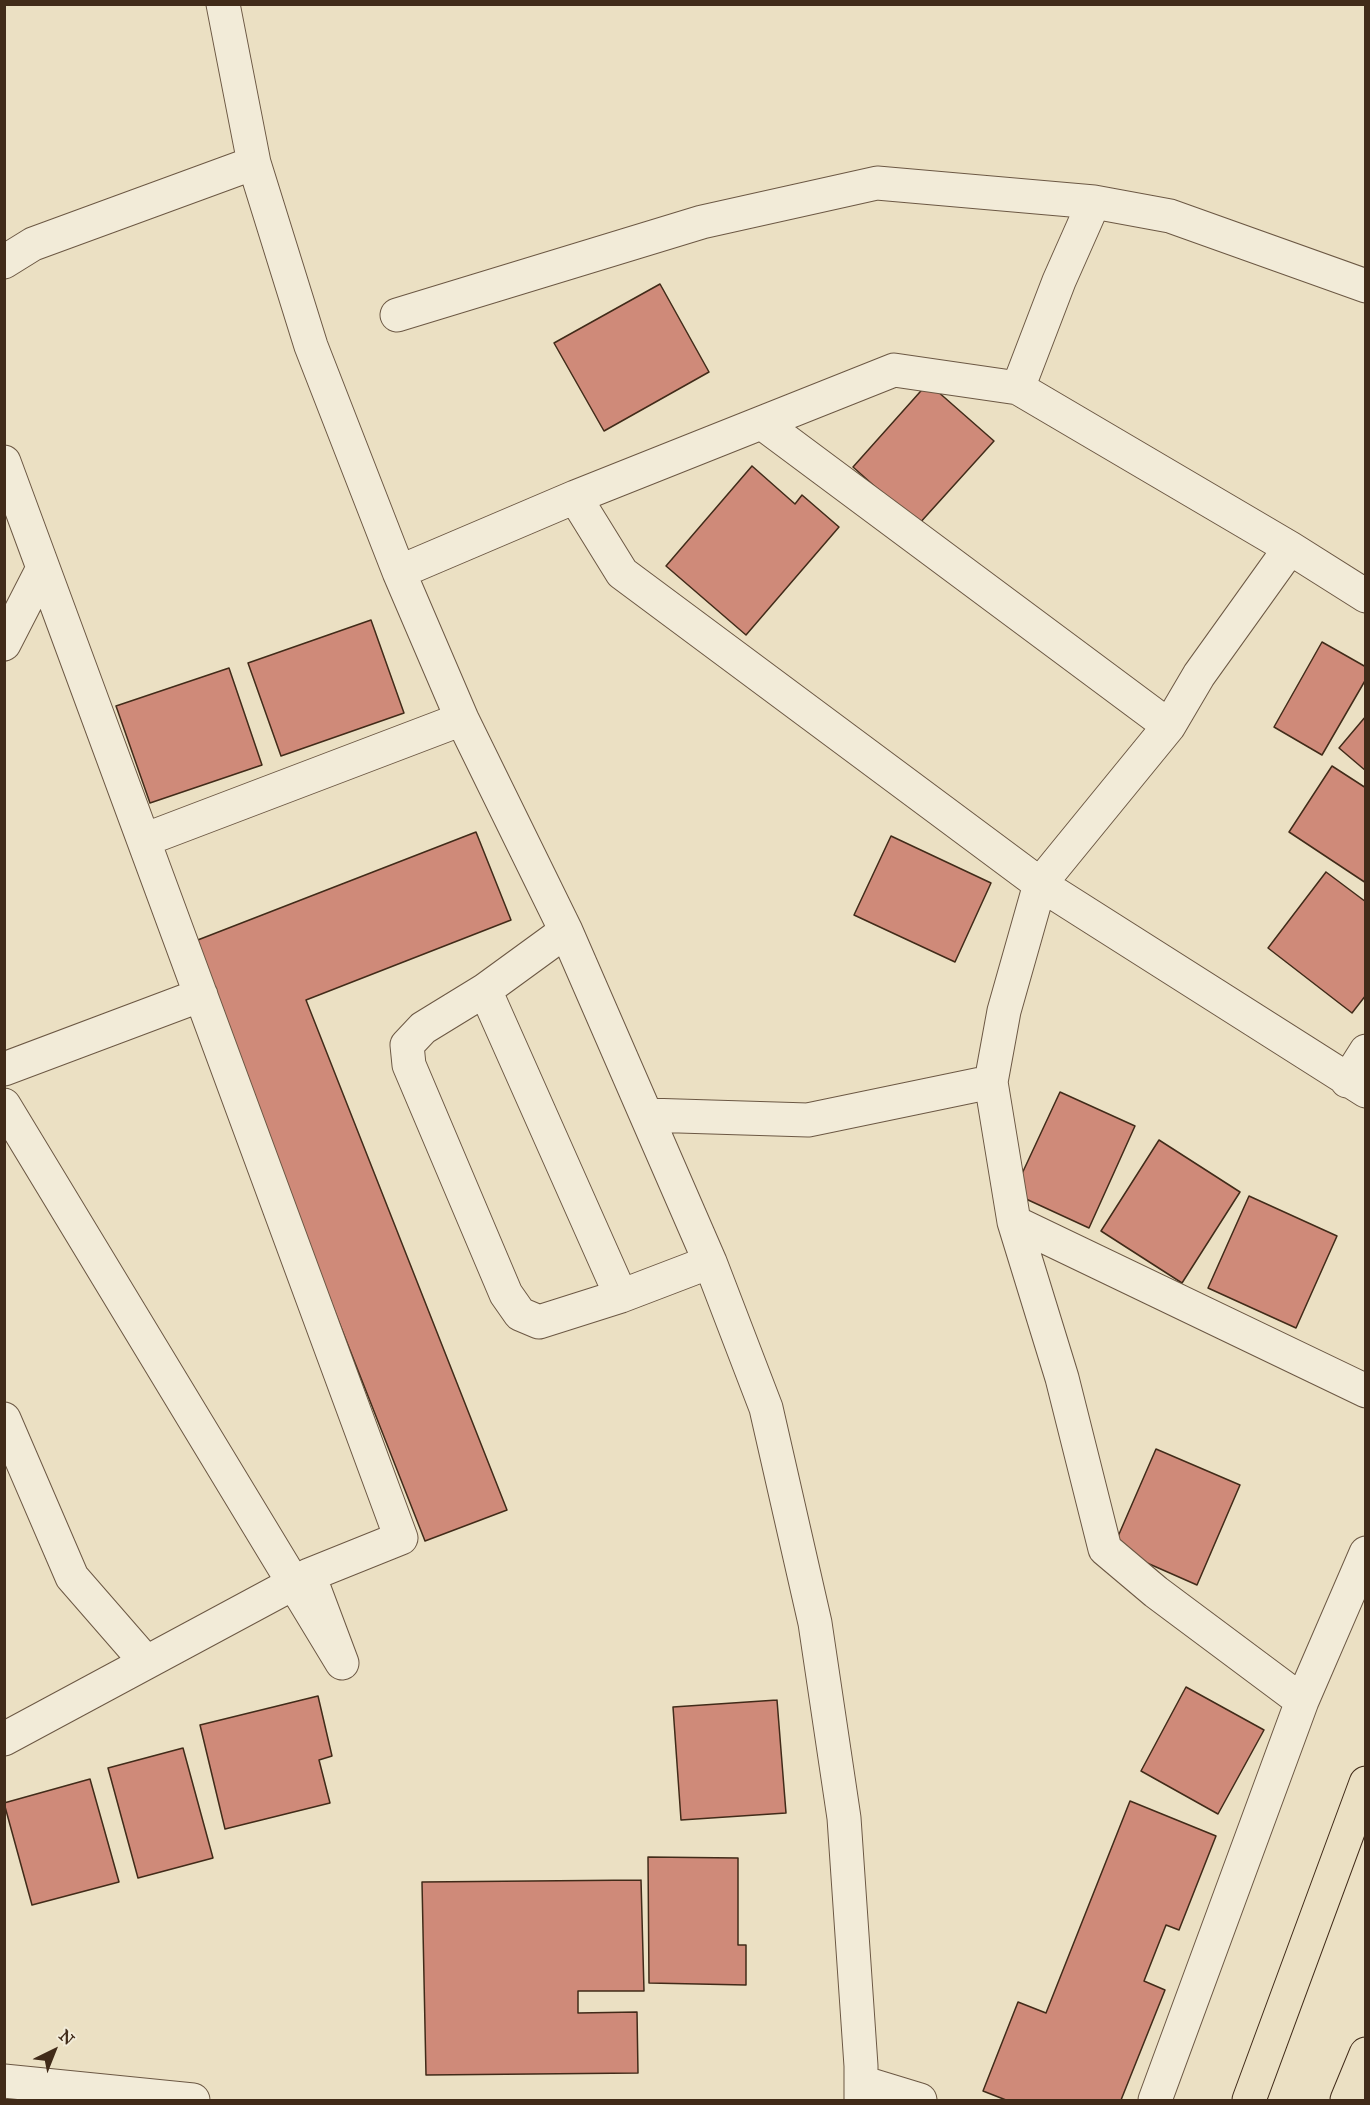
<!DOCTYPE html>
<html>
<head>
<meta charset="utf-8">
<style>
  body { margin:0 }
  #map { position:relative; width:1370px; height:2105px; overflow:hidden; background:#ebe0c3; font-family:"IM FELL Great Primer",serif }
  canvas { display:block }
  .frame { position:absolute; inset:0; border:6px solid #412b19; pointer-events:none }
  .north { position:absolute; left:24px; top:2021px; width:60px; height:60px; -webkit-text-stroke:4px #f2ebd8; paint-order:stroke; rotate:43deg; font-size:16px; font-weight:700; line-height:24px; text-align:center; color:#412b19 }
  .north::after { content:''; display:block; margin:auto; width:21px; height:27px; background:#412b19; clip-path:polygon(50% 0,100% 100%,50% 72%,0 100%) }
</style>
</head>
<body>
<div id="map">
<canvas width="1370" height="2105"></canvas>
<div class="frame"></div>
<div class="north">N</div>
</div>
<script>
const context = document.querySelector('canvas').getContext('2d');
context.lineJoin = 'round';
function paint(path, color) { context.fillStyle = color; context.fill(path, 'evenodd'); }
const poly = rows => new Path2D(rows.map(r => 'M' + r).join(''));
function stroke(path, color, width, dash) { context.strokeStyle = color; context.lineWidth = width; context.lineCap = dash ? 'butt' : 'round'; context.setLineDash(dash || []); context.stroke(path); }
const building = poly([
  [660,284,709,372,604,431,554,343,660,284],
  [928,383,994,441,918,525,853,467,928,383],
  [752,466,795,504,802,495,839,527,746,635,666,566,752,466],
  [371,620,404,713,281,756,248,663,371,620],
  [1322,642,1366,667,1366,679,1322,755,1274,727,1322,642],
  [229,668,262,765,150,803,116,706,229,668],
  [1366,716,1366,771,1339,748,1366,716],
  [1332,766,1366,788,1366,883,1289,832,1332,766],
  [476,832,511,920,306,1000,507,1510,425,1541,190,943,476,832],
  [891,836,991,883,955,962,854,915,891,836],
  [1326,872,1366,902,1366,995,1352,1013,1268,948,1326,872],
  [1060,1092,1135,1126,1089,1228,1013,1193,1060,1092],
  [1159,1140,1240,1192,1182,1283,1101,1231,1159,1140],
  [1249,1196,1337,1236,1296,1328,1208,1288,1249,1196],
  [1156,1449,1240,1485,1197,1585,1113,1548,1156,1449],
  [1186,1687,1264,1730,1218,1814,1141,1771,1186,1687],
  [318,1696,332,1756,319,1760,330,1803,225,1829,200,1725,318,1696],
  [777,1700,786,1813,681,1820,673,1707,777,1700],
  [183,1748,213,1858,138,1878,108,1768,183,1748],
  [90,1779,119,1882,32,1905,4,1803,90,1779],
  [1130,1801,1216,1836,1179,1930,1166,1925,1144,1981,1165,1990,1121,2100,1006,2100,983,2091,1018,2002,1046,2013,1130,1801],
  [648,1857,738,1858,738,1945,746,1945,746,1985,649,1983,648,1857],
  [641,1880,644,1991,578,1991,578,2013,637,2012,638,2073,426,2075,422,1882,641,1880]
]);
const minor = poly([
  [223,4,254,163,311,346,399,572,462,719,566,931,710,1262,766,1408,815,1623,844,1818,861,2066,861,2100],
  [4,262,33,244,254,163],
  [397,315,702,222,877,183,1094,202,1170,216,1366,286],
  [1018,388,1059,281,1094,202],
  [762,423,1169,726],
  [4,462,401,1538,309,1575,4,1739],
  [575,497,622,573,1040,884,1366,1091],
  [1290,548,1199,675,1169,726,1040,884,1004,1011,991,1082,1014,1222,1062,1378,1105,1549,1156,1592,1302,1701],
  [399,572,575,497,894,370,1018,388,1290,548,1366,596],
  [4,644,43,568],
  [144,840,462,719],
  [566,931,485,990,423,1028,407,1045,409,1065,506,1294,520,1314,539,1322,621,1296,710,1262],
  [485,990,621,1296],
  [4,1069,201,995],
  [1347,1081,1366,1051],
  [4,1105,342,1663,309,1575],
  [647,1115,808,1120,991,1082],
  [1014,1222,1366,1391],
  [4,1419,72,1577,146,1662],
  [4,2081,193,2100],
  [861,2082,920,2100],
  [1155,2100,1302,1701,1366,1553]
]);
const major = poly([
  [1249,2100,1366,1783],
  [1347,2100,1366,2054]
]);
paint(building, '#cf8a79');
stroke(building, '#412b19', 1.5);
stroke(minor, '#6c5844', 35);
stroke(major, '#412b19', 35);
stroke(minor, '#f2ebd8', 33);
stroke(major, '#ebe0c3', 33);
</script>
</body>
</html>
